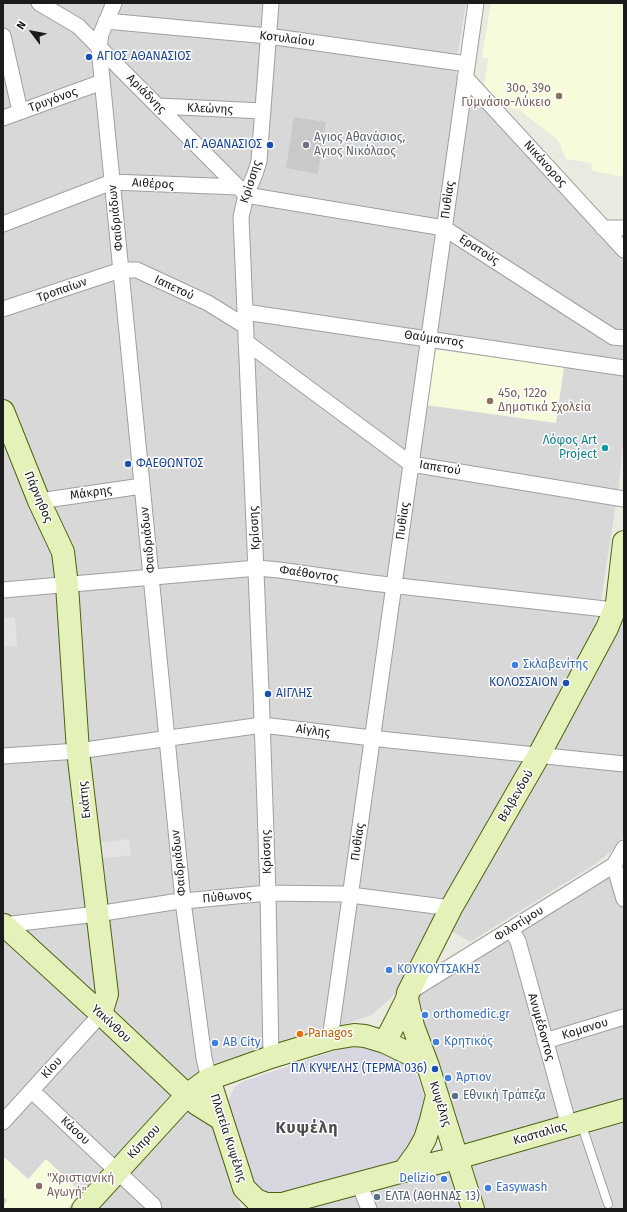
<!DOCTYPE html>
<html>
<head>
<meta charset="utf-8">
<style>
  body { margin:0 }
  #map { position:relative; width:627px; height:1212px; overflow:hidden; background:#ebeae1; font-family:"Fira Sans",sans-serif }
  canvas { display:block }
  .frame { position:absolute; inset:0; border:4px solid #1b1b1b; pointer-events:none }
  .north { position:absolute; left:12px; top:12px; width:40px; height:40px; -webkit-text-stroke:3px #fff; paint-order:stroke; rotate:302deg; font-size:11px; font-weight:700; line-height:16px; text-align:center; color:#1b1b1b }
  .north::after { content:''; display:block; margin:auto; width:14px; height:18px; background:#1b1b1b; clip-path:polygon(50% 0,100% 100%,50% 72%,0 100%) }
</style>
</head>
<body>
<div id="map">
<canvas width="627" height="1212"></canvas>
<div class="frame"></div>
<div class="north">N</div>
</div>
<script>
const context = document.querySelector('canvas').getContext('2d');
context.lineJoin = 'round';
function paint(path, color) { context.fillStyle = color; context.fill(path, 'evenodd'); }
const poly = rows => new Path2D(rows.map(r => 'M' + r).join(''));
function stroke(path, color, width, dash) { context.strokeStyle = color; context.lineWidth = width; context.lineCap = dash ? 'butt' : 'round'; context.setLineDash(dash || []); context.stroke(path); }
function write(font, color, halo, rows, align = 'center') {
  context.font = font + ' "Fira Sans",sans-serif'; context.lineWidth = 3; context.setLineDash([]); context.textBaseline = 'middle'; context.strokeStyle = halo; context.fillStyle = color; for (const [text, x, y, turn = 0] of rows) {
    context.save(); context.translate(x, y); context.rotate((+turn || 0) * Math.PI / 180); context.textAlign = isNaN(turn) ? turn : align; if (halo) context.strokeText(text, 0, 0); context.fillText(text, 0, 0); context.restore();
  }
}
const residential = poly([
  [3,3,107,3,93,57,97,112,176,896,3,928],
  [122,3,466,3,455,72,624,254,624,434,619,484,601,600,593,631,403,987,372,1015,217,1067,204,1045,105,61,111,30],
  [624,605,624,834,617,847,591,867,470,942,450,930],
  [624,858,624,1209,477,1209,414,998],
  [178,903,202,1074,241,1209,3,1209,3,942,20,924],
  [452,1169,470,1209,306,1209,305,1206]
]);
const education = poly([
  [491,3,624,3,624,177,593,171,591,163,566,159,558,140,521,111,502,105,484,87,488,59,482,57],
  [433,349,564,367,556,423,426,405],
  [3,1156,28,1179,46,1159,82,1193,67,1209,6,1209,3,1207,7,1200,3,1196]
]);
const religious = poly([
  [294,117,326,122,318,174,286,168]
]);
const parking = poly([
  [15,617,17,646,3,647,3,618],
  [129,839,131,855,99,859,97,843]
]);
const plaza = poly([
  [359,1045,371,1046,401,1059,416,1075,421,1085,426,1106,425,1118,401,1162,278,1201,255,1188,227,1104,230,1096,235,1087,242,1082,346,1047]
]);
const lane = poly([
  [581,1123,608,1204]
]);
const street = poly([
  [39,3,78,26,246,195,444,228,613,337,624,338],
  [114,3,101,34,99,48,183,901,204,1058,209,1079],
  [271,3,259,161,255,174,246,195,241,217,261,690,268,893,271,1057],
  [106,21,268,36,467,64],
  [3,36,20,111],
  [465,77,624,250],
  [158,106,263,111],
  [3,118,102,82],
  [3,224,112,182,238,187],
  [603,228,624,228],
  [3,309,121,270,137,270,208,303,245,326],
  [245,312,624,368],
  [246,342,411,464,624,499],
  [39,501,142,486],
  [3,590,257,568,279,570,372,583,614,610],
  [3,756,78,751,262,725,389,740,624,764],
  [614,865,624,899],
  [3,925,97,914,173,902,268,893,343,894,451,908],
  [511,929,518,941,569,1126],
  [408,993,614,865,624,848],
  [330,1039,476,3],
  [545,1041,624,1017],
  [32,1091,153,1205,154,1209],
  [3,1122,101,1014],
  [359,1183,369,1209]
]);
const secondary = poly([
  [3,411,39,501,63,552,67,585,78,751,107,994,101,1014],
  [4,925,101,1014,187,1095,197,1104,221,1119],
  [407,999,413,1026,428,1066,473,1209],
  [385,1042,397,1019,407,999,408,993,451,908,539,755,607,628,617,603,624,542],
  [209,1079,244,1188,256,1200,266,1204,282,1204,300,1199,404,1171,457,1158,624,1110],
  [404,1171,417,1153,425,1139,431,1120,437,1096],
  [83,1209,187,1095,209,1079,271,1057,330,1039,354,1035,365,1036,385,1042,414,1056,428,1066]
]);
const markers = [
  [89,57,4,"#1a4fb4"],
  [559,96,4,"#8d6e63"],
  [270,145,4,"#1a4fb4"],
  [306,145,4,"#6b7280"],
  [490,401,4,"#8d6e63"],
  [605,448,4,"#0f9aa8"],
  [128,464,4,"#1a4fb4"],
  [515,665,4,"#3f7fe0"],
  [566,683,4,"#1a4fb4"],
  [268,694,4,"#1a4fb4"],
  [389,970,4,"#3f7fe0"],
  [425,1015,4,"#3f7fe0"],
  [300,1034,4,"#e8710a"],
  [436,1042,4,"#3f7fe0"],
  [215,1043,4,"#3f7fe0"],
  [435,1069,4,"#1a4fb4"],
  [448,1078,4,"#3f7fe0"],
  [455,1096,4,"#5c6f8a"],
  [444,1179,4,"#3f7fe0"],
  [39,1186,4,"#8d6e63"],
  [488,1188,4,"#3f7fe0"],
  [377,1197,4,"#5c6f8a"]
];
const streetNames = [
  ["Κοτυλαίου",287,39,7],
  ["Αριάδνης",146,94,45],
  ["Τρυγόνος",53,100,-20],
  ["Κλεώνης",210,109,2],
  ["Νικάνορος",545,164,48],
  ["Κρίσσης",251,182,-72],
  ["Αιθέρος",153,184,3],
  ["Πυθίας",448,200,-82],
  ["Φαιδριάδων",116,218,-96],
  ["Ερατούς",479,250,33],
  ["Ιαπετού",174,288,25],
  ["Τροπαίων",62,290,-19],
  ["Θαύμαντος",434,339,8],
  ["Ιαπετού",440,468,9],
  ["Μάκρης",91,493,-8],
  ["Πάρνηθος",38,497,67],
  ["Πυθίας",403,521,-82],
  ["Κρίσσης",255,528,-93],
  ["Φαιδριάδων",148,540,-96],
  ["Φαέθοντος",309,574,8],
  ["Αίγλης",313,731,7],
  ["Βελβενδού",516,796,-60],
  ["Εκάτης",85,800,-96],
  ["Πυθίας",358,842,-82],
  ["Κρίσσης",267,852,-92],
  ["Φαιδριάδων",179,863,-96],
  ["Πύθωνος",227,897,-5],
  ["Φιλοτίμου",519,924,-32],
  ["Υακίνθου",111,1024,43],
  ["Ανυμέδοντος",541,1027,74],
  ["Κομανου",585,1029,-17],
  ["Κίου",52,1068,-48],
  ["Κυψέλης",440,1104,72],
  ["Κάσου",75,1131,43],
  ["Κασταλίας",540,1134,-16],
  ["Πλατεία Κυψέλης",228,1138,72],
  ["Κύπρου",144,1142,-47]
];
const transitNames = [
  ["ΑΓΙΟΣ ΑΘΑΝΑΣΙΟΣ",97,57],
  ["ΑΓ. ΑΘΑΝΑΣΙΟΣ",262,145,"right"],
  ["ΦΑΕΘΩΝΤΟΣ",136,464],
  ["ΚΟΛΟΣΣΑΙΟΝ",558,683,"right"],
  ["ΑΙΓΛΗΣ",276,694],
  ["ΠΛ ΚΥΨΕΛΗΣ (ΤΕΡΜΑ 036)",427,1069,"right"]
];
const educationNames = [
  ["30ο, 39ο",551,89,"right"],
  ["Γυμνάσιο-Λύκειο",551,103,"right"],
  ["45ο, 122ο",498,394],
  ["Δημοτικά Σχολεία",498,408],
  ["\"Χριστιανική",47,1179],
  ["Αγωγή\"",47,1193]
];
const worshipNames = [
  ["Αγιος Αθανάσιος,",314,138],
  ["Αγιος Νικόλαος",314,152]
];
const cultureNames = [
  ["Λόφος Art",597,441],
  ["Project",597,455]
];
const shopNames = [
  ["Σκλαβενίτης",523,665],
  ["ΚΟΥΚΟΥΤΣΑΚΗΣ",397,970],
  ["orthomedic.gr",433,1015],
  ["Κρητικός",444,1042],
  ["AB City",223,1043],
  ["Άρτιον",456,1078],
  ["Delizio",436,1179,"right"],
  ["Easywash",496,1188]
];
const foodNames = [
  ["Panagos",308,1034]
];
const serviceNames = [
  ["Εθνική Τράπεζα",463,1096],
  ["ΕΛΤΑ (ΑΘΗΝΑΣ 13)",385,1197]
];
const districtNames = [
  ["Κυψέλη",307,1129]
];
paint(residential, '#d9d8d8');
paint(education, '#f5fbdb');
paint(religious, '#c9c9c9');
paint(parking, '#e3e3e3');
paint(plaza, '#d8d6e1');
stroke(lane, '#9f9f9f', 10);
stroke(street, '#9f9f9f', 17);
stroke(secondary, '#4a6410', 24);
stroke(lane, '#fff', 8);
stroke(street, '#fff', 15);
stroke(secondary, '#e4f1b9', 22);
for (const [x, y, r, color] of markers) { const dot = new Path2D(); dot.arc(x, y, r, 0, 2 * Math.PI); context.fillStyle = color; context.fill(dot); stroke(dot, '#fff', 1.5); }
write('12px', '#1b1b1b', '#fff', streetNames);
write('12px', '#164399', '#fff', transitNames, 'left');
write('12px', '#785e54', '#fff', educationNames, 'left');
write('12px', '#5b616d', '#fff', worshipNames, 'left');
write('12px', '#0d838f', '#fff', cultureNames, 'right');
write('12px', '#366cbe', '#fff', shopNames, 'left');
write('12px', '#c56008', '#fff', foodNames, 'left');
write('12px', '#4e5e75', '#fff', serviceNames, 'left');
context.letterSpacing = '1px';
write('bold 16px', '#4e4e4e', '#fff', districtNames);
context.letterSpacing = '0px';
</script>
</body>
</html>
